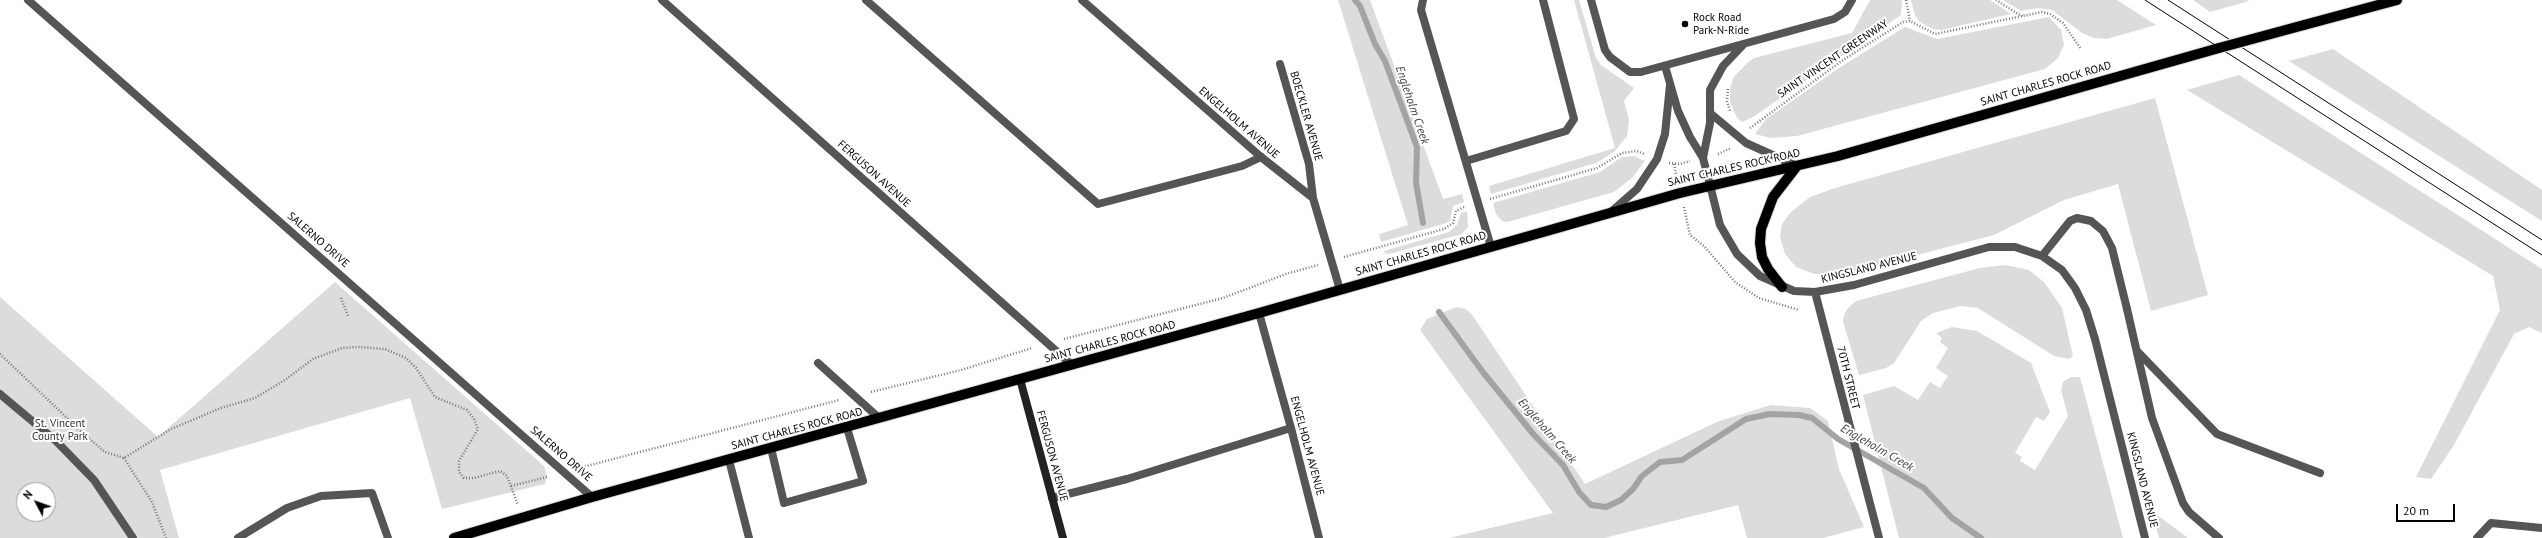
<!DOCTYPE html>
<html>
<head>
<meta charset="utf-8">
<style>
  body { margin:0 }
  #map { position:relative; width:2542px; height:538px; overflow:hidden; background:#fff; font-family:"PT Sans",sans-serif }
  canvas { display:block }
  .north { position:absolute; left:16px; top:482px; width:40px; height:40px; box-sizing:border-box; background:#fff; border:1px solid #999; border-radius:50%; rotate:311deg; font-size:11px; font-weight:700; line-height:16px; text-align:center; color:#000 }
  .north::after { content:''; display:block; margin:auto; width:14px; height:18px; background:#000; clip-path:polygon(50% 0,100% 100%,50% 72%,0 100%) }
  .scale { position:absolute; left:2396px; top:504px; width:59px; height:18px; box-sizing:border-box; border:2px solid #000; border-top:0; padding-left:5px; font-size:12px; line-height:14px; white-space:nowrap; color:#000; -webkit-text-stroke:3px #fff; paint-order:stroke }
</style>
</head>
<body>
<div id="map">
<canvas width="2542" height="538"></canvas>
<div class="north">N</div>
<div class="scale">20 m</div>
</div>
<script>
const context = document.querySelector('canvas').getContext('2d');
context.lineJoin = 'round';
function paint(path, color) { context.fillStyle = color; context.fill(path, 'evenodd'); }
const poly = rows => new Path2D(rows.map(r => 'M' + r).join(''));
function stroke(path, color, width, dash) { context.strokeStyle = color; context.lineWidth = width; context.lineCap = dash ? 'butt' : 'round'; context.setLineDash(dash || []); context.stroke(path); }
function write(font, color, halo, rows, align = 'center') {
  context.font = font + ' "PT Sans",sans-serif'; context.lineWidth = 4; context.setLineDash([]); context.textBaseline = 'middle'; context.strokeStyle = halo; context.fillStyle = color; for (const [text, x, y, turn = 0] of rows) {
    context.save(); context.translate(x, y); context.rotate((+turn || 0) * Math.PI / 180); context.textAlign = isNaN(turn) ? turn : align; if (halo) context.strokeText(text, 0, 0); context.fillText(text, 0, 0); context.restore();
  }
}
const green = poly([
  [1338,0,1370,0,1443,199,1462,194,1464,202,1453,206,1450,221,1446,223,1381,242,1379,234,1408,225],
  [1574,0,1579,0,1596,58,1601,65,1634,88,1624,101,1629,120,1627,136,1614,152,1596,163,1491,194,1489,186,1615,148],
  [1870,0,1902,0,1901,15,1753,117,1742,122,1737,118,1730,102,1730,90,1733,78,1747,63,1754,58,1852,33],
  [1911,0,1990,0,2011,14,1941,30,1933,29,1920,22,1915,15],
  [2003,0,2117,0,2156,25,2107,39,2094,38,2082,33,2052,10,2038,8,2021,11],
  [2193,0,2247,0,2249,1,2210,12],
  [2049,17,2061,30,2064,45,2058,58,2045,69,1797,136,1771,138,1755,134,1766,119,1839,68,1905,27,1937,39],
  [2333,49,2542,190,2542,221,2289,61],
  [2239,75,2542,269,2542,333,2529,327,2514,334,2454,445,2431,479,2416,477,2500,310,2493,276,2187,90],
  [2155,98,2208,295,2151,311,2118,184,2064,200,1994,235,1844,274,1814,274,1796,267,1785,254,1780,237,1782,224,1791,212,1810,197,1835,188],
  [1634,156,1645,161,1633,177,1614,192,1507,222,1502,221,1496,214,1493,203,1600,172,1622,157],
  [1467,211,1468,227,1462,234,1389,254,1385,253,1384,251,1449,232,1457,225,1461,213],
  [2005,265,2029,270,2044,282,2062,308,2073,356,2069,359,2054,356,1978,308,1961,306,1933,313,1921,321,1894,363,1886,368,1859,375,1843,322,1844,315,1848,308,1856,301,1980,268],
  [335,282,544,466,547,476,545,484,442,509,410,398,160,470,179,538,0,538,0,297,158,437],
  [24,490,48,490,48,514,24,514],
  [1456,307,1466,309,1473,316,1585,484,1719,421,1771,405,1810,408,1828,421,1839,469,1864,527,1823,538,1747,538,1738,505,1604,538,1449,538,1553,513,1420,330,1427,319],
  [1952,327,1977,331,2031,363,2050,412,2044,421,2036,417,2015,453,2022,457,2020,461,2035,470,2068,416,2061,390,2063,382,2071,377,2080,377,2123,538,1899,538,1863,395,1894,386,1918,400,1930,382,1940,388,1948,376,1936,368,1948,348,1940,342,1942,338,1936,333],
  [2152,511,2188,538,2159,538]
]);
const stream = poly([
  [1355,0,1360,6,1375,44,1385,61,1417,147,1416,183,1423,223],
  [1439,312,1482,371,1534,435,1563,465,1579,492,1591,505,1606,507,1621,500,1633,489,1642,476,1660,462,1682,460,1746,419,1770,414,1799,415,1812,418,1838,439,1924,488,1952,518,1981,538]
]);
const path = poly([
  [1906,0,1910,21],
  [1996,0,2023,17],
  [1728,89,1727,101,1730,111],
  [1750,128,1843,60,1903,22,1910,21,1935,34,2042,12,2050,14,2063,23,2081,49],
  [1718,154,1731,148],
  [1669,163,1680,164,1690,161],
  [1674,164,1677,179],
  [1490,199,1597,168,1622,153,1637,151,1644,154],
  [1684,207,1690,235,1704,246,1735,282,1759,298,1799,310],
  [1344,257,1444,229,1453,223,1456,211,1464,207],
  [341,298,348,316],
  [1064,339,1223,298,1286,274,1318,265],
  [0,354,86,436,105,452,124,458,171,429,221,408,255,398,285,380,313,359,342,348,358,347,385,349,406,358,416,368,435,397,467,410,474,419,478,429,459,461,459,472,464,478,474,478,500,471,507,476,518,505],
  [871,392,961,370,1032,348],
  [124,458,152,502,166,538],
  [579,468,839,400],
  [511,486,547,477]
]);
const lane = poly([
  [866,0,1098,204,1242,166,1261,157],
  [1423,0,1421,10,1491,247],
  [1591,0,1605,50,1610,57,1630,72,1641,72,1834,19,1845,12,1852,0],
  [1665,66,1678,111,1690,137,1703,158,1710,185],
  [1710,113,1746,143,1797,166],
  [1703,158,1710,123,1710,90,1723,66,1742,46],
  [1466,161,1566,131,1574,119,1543,0],
  [1612,211,1637,189,1657,159,1665,134,1670,85],
  [2127,309,2152,418,2183,503,2189,512,2219,538],
  [2138,352,2217,434,2320,473],
  [818,363,879,418],
  [771,448,784,503,863,481,847,428],
  [1052,498,1127,479,1291,428],
  [238,538,287,508,321,496,372,493,388,538],
  [2477,538,2491,523,2542,528]
]);
const street = poly([
  [28,0,592,497],
  [662,0,1072,365],
  [1082,0,1261,157,1313,198,1340,290],
  [1280,64,1309,164,1313,198],
  [1710,185,1720,225,1737,254,1760,276,1794,291,1815,292,1854,285,1989,247,2015,247,2042,256,2062,270,2075,288,2086,310,2095,339,2145,538],
  [2042,256,2070,221,2077,218,2091,221,2103,231,2112,248,2127,309],
  [1815,292,1879,538],
  [1259,313,1291,428,1319,538],
  [0,394,56,441,94,480,133,538],
  [729,460,749,538]
]);
const secondary = poly([
  [1020,379,1063,538]
]);
const primary = poly([
  [2304,25,2397,0],
  [1782,287,1768,269,1762,257,1760,243,1761,229,1773,197,1797,166],
  [454,538,592,497,1259,313,1680,193,1838,156,2219,48]
]);
const tram = poly([
  [2145,0,2542,255],
  [2168,0,2542,240]
]);
const primaryBridge = poly([
  [2219,48,2304,25]
]);
const markers = [
  [1685,24,4,"#000"]
];
const poiNames = [
  ["Rock Road",1693,18],
  ["Park-N-Ride",1693,31]
];
const streetNames = [
  ["SAINT VINCENT GREENWAY",1833,59,-34],
  ["SAINT CHARLES ROCK ROAD",2046,84,-16],
  ["BOECKLER AVENUE",1306,116,74],
  ["ENGELHOLM AVENUE",1239,123,41],
  ["SAINT CHARLES ROCK ROAD",1734,168,-13],
  ["FERGUSON AVENUE",874,174,42],
  ["SALERNO DRIVE",318,240,41],
  ["SAINT CHARLES ROCK ROAD",1421,254,-16],
  ["KINGSLAND AVENUE",1869,268,-14],
  ["SAINT CHARLES ROCK ROAD",1110,342,-15],
  ["70TH STREET",1848,378,76],
  ["SAINT CHARLES ROCK ROAD",797,429,-15],
  ["ENGELHOLM AVENUE",1307,446,75],
  ["SALERNO DRIVE",561,454,41],
  ["FERGUSON AVENUE",1052,456,75],
  ["KINGSLAND AVENUE",2142,480,76]
];
const parkNames = [
  ["St. Vincent",60,424],
  ["County Park",60,437]
];
const waterNames = [
  ["Engleholm Creek",1412,105,71],
  ["Engleholm Creek",1547,431,49],
  ["Engleholm Creek",1877,448,30]
];
paint(green, '#dcdcdc');
stroke(stream, '#a3a3a3', 6);
stroke(primary, '#dbdbdb', 12);
stroke(path, '#777', 2.5, [1, 2]);
stroke(lane, '#555', 8);
stroke(street, '#555', 8);
stroke(secondary, '#222', 8);
stroke(primary, '#000', 10);
stroke(tram, '#000', 1);
stroke(primaryBridge, '#dbdbdb', 12, []);
stroke(primaryBridge, '#000', 10);
for (const [x, y, r, color] of markers) { const dot = new Path2D(); dot.arc(x, y, r, 0, 2 * Math.PI); context.fillStyle = color; context.fill(dot); stroke(dot, '#fff', 1.5); }
write('11px', '#000', '#fff', poiNames, 'left');
write('11px', '#000', '#fff', streetNames);
write('11px', '#333', '#fff', parkNames);
write('italic 12px', '#444', '#fff', waterNames);
</script>
</body>
</html>
